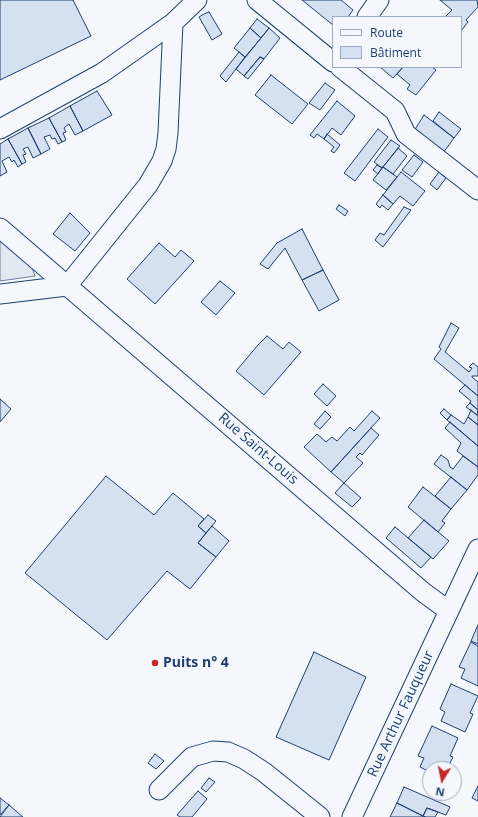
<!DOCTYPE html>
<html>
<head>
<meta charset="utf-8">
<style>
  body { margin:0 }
  #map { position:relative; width:478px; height:817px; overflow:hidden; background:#f4f7fb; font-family:"Open Sans",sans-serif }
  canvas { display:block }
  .legend { position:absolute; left:332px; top:16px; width:130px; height:52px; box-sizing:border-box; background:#f4f7fb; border:1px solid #9eadc5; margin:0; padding:5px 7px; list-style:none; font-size:12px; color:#1d3f73 }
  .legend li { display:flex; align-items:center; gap:8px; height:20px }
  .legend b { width:20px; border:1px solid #9eadc5 }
  .north { position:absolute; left:422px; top:761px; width:40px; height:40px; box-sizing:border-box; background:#f4f7fb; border:1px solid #9eadc5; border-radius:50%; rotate:190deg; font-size:11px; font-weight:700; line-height:16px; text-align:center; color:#1d3f73 }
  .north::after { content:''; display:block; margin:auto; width:14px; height:18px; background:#c62828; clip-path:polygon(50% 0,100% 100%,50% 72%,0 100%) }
</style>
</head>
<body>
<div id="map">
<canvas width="478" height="817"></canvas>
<ul class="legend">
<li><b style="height:5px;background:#f4f7fb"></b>Route</li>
<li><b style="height:11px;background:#d5e0f0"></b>Bâtiment</li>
</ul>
<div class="north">N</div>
</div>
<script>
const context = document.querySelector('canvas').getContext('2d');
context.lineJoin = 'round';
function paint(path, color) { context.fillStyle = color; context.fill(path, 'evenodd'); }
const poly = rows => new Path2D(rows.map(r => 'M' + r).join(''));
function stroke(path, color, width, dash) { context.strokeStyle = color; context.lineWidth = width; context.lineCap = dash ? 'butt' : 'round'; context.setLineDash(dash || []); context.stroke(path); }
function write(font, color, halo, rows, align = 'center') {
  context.font = font + ' "Open Sans",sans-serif'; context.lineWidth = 3; context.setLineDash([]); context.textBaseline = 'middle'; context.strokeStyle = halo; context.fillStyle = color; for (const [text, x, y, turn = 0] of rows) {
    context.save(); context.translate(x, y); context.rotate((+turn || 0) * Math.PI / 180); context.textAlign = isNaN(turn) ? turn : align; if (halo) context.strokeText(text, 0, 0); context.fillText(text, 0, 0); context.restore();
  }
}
const green = poly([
  [0,240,31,265,35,276,0,281,0,240]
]);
const building = poly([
  [0,0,73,0,91,36,0,80,0,0],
  [302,0,341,0,353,10,348,17,333,17,333,25,302,0],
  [440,0,477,0,478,7,466,20,468,22,461,31,461,17,445,17,452,10,440,0],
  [209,12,222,34,212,40,199,17,204,14,209,12],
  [257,19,269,28,261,38,250,28,257,19],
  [250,28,261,38,245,57,234,48,250,28],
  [269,28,280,38,264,59,260,57,244,76,236,69,269,28],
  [239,52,245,57,226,82,220,76,239,52],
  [260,57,264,59,248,79,244,76,260,57],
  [380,67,403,67,393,78,380,67],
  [403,67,432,67,436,70,416,95,407,89,410,85,397,74,403,67],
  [271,75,308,104,292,124,255,95,271,75],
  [325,83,335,90,320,110,309,103,325,83],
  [97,91,112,115,83,131,70,106,97,91],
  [337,101,355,116,341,135,332,128,324,139,317,134,314,138,310,135,337,101],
  [70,106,83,131,75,135,69,124,64,128,66,132,63,133,66,140,62,142,49,118,70,106],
  [439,112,461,129,454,138,433,121,439,112],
  [424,115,454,138,443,153,414,131,424,115],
  [49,118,62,142,58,144,55,138,52,139,50,135,44,137,50,149,41,154,28,128,49,118],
  [28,128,41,154,33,158,28,147,23,149,26,154,23,155,26,162,22,164,8,139,28,128],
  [378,129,388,137,355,181,344,173,378,129],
  [327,134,340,145,334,153,331,151,334,147,324,139,327,134],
  [8,139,22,164,18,167,14,160,12,162,9,157,2,161,7,172,0,176,0,144,8,139],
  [391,140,400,146,382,168,374,162,391,140],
  [398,148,407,156,393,174,383,167,398,148],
  [414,155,423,162,412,177,402,170,414,155],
  [377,165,382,168,378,174,373,170,377,165],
  [383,167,397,177,386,190,373,180,383,167],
  [401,172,425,191,413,206,400,196,393,204,383,195,401,172],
  [439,172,446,178,437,190,430,184,439,172],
  [383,195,393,204,388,210,382,205,380,208,376,204,383,195],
  [339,205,348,211,345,216,336,209,339,205],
  [404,207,411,210,383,247,375,240,380,233,384,235,404,207],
  [70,213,90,233,75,251,53,234,70,213],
  [302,229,323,270,302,280,285,248,268,269,260,264,277,243,302,229],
  [159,243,175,257,181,250,194,261,155,304,127,279,159,243],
  [323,270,339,300,319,311,302,280,323,270],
  [220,281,235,293,216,315,201,302,220,281],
  [451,323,459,328,445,352,469,372,472,368,469,367,473,363,478,367,478,376,472,376,472,377,478,382,478,396,434,359,441,349,439,347,451,323],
  [267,336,283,349,289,342,301,352,264,395,236,371,258,345,267,336],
  [323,384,336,396,327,406,314,394,323,384],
  [465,385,478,396,478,410,470,403,471,401,459,391,465,385],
  [0,399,11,409,0,422,0,399],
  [470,403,478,410,477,415,466,407,470,403],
  [444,409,451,415,447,420,440,413,444,409],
  [471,410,478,416,478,425,468,417,471,410],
  [325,411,331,417,320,429,314,424,325,411],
  [372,411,380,418,331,472,304,447,317,434,326,442,332,437,337,441,350,427,354,431,372,411],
  [451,415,464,424,468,417,478,425,478,446,447,420,451,415],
  [450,422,478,446,478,467,457,451,461,443,445,428,450,422],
  [371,428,379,435,362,455,360,453,356,457,363,463,344,483,331,472,371,428],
  [441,455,448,460,450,467,453,469,463,456,478,467,478,475,467,490,434,464,441,455],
  [106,476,154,515,173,493,204,519,198,526,206,533,198,543,216,557,190,589,167,571,107,640,25,573,106,476],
  [451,477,467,490,451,509,435,496,451,477],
  [344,483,361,498,352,507,335,493,344,483],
  [423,487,451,509,442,521,445,523,438,532,408,507,423,487],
  [208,515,216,521,206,533,198,526,208,515],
  [424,520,449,541,433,559,408,538,424,520],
  [212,526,229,541,216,557,198,543,212,526],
  [395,527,431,557,421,568,386,538,395,527],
  [478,625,478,644,471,641,478,625],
  [471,642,478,646,478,686,461,678,465,669,459,667,471,642],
  [314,652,366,677,329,760,276,737,314,652],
  [451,684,478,696,470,713,473,714,465,732,441,721,445,712,440,709,451,684],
  [432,726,458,738,450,756,453,757,447,769,430,769,430,772,420,767,424,758,418,756,432,726],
  [155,754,164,761,156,769,148,763,155,754],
  [209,778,215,782,206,792,201,788,209,778],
  [478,786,478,801,472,798,478,786],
  [404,787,450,807,446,815,427,808,423,816,397,803,404,787],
  [198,791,207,799,192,817,180,817,177,815,198,791],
  [0,798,9,805,0,815,0,798],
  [397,803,423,816,423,817,390,817,397,803],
  [9,805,23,817,0,817,9,805],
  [427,808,438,812,435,817,426,817,423,816,427,808]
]);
const minor = poly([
  [257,0,333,62],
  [367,17,379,0],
  [340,67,395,111,406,134,478,190],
  [0,129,102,73,173,23,197,0],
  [0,228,423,592,449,611],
  [67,286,148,185,162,161,166,149,168,133,173,23],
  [0,294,67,286],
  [159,790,192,757,213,751,228,752,244,759,264,772,320,817],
  [352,817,478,549]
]);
const markers = [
  [155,663,4,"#c62828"]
];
const streetNames = [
  ["Rue Saint-Louis",258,449,41],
  ["Rue Arthur Fauqueur",401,714,-65]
];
const poiNames = [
  ["Puits n° 4",163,663]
];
paint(green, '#e3e9f0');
stroke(green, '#687fa3', 1);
paint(building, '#d5e0f0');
stroke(building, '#1d3f73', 1);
stroke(minor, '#1d3f73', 21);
stroke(minor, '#f4f7fb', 19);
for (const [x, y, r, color] of markers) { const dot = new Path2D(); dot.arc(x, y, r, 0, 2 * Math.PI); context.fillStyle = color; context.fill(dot); stroke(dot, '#f4f7fb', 1.5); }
write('14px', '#1d3f73', '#f4f7fb', streetNames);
write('bold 14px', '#1d3f73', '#f4f7fb', poiNames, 'left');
</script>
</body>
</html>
